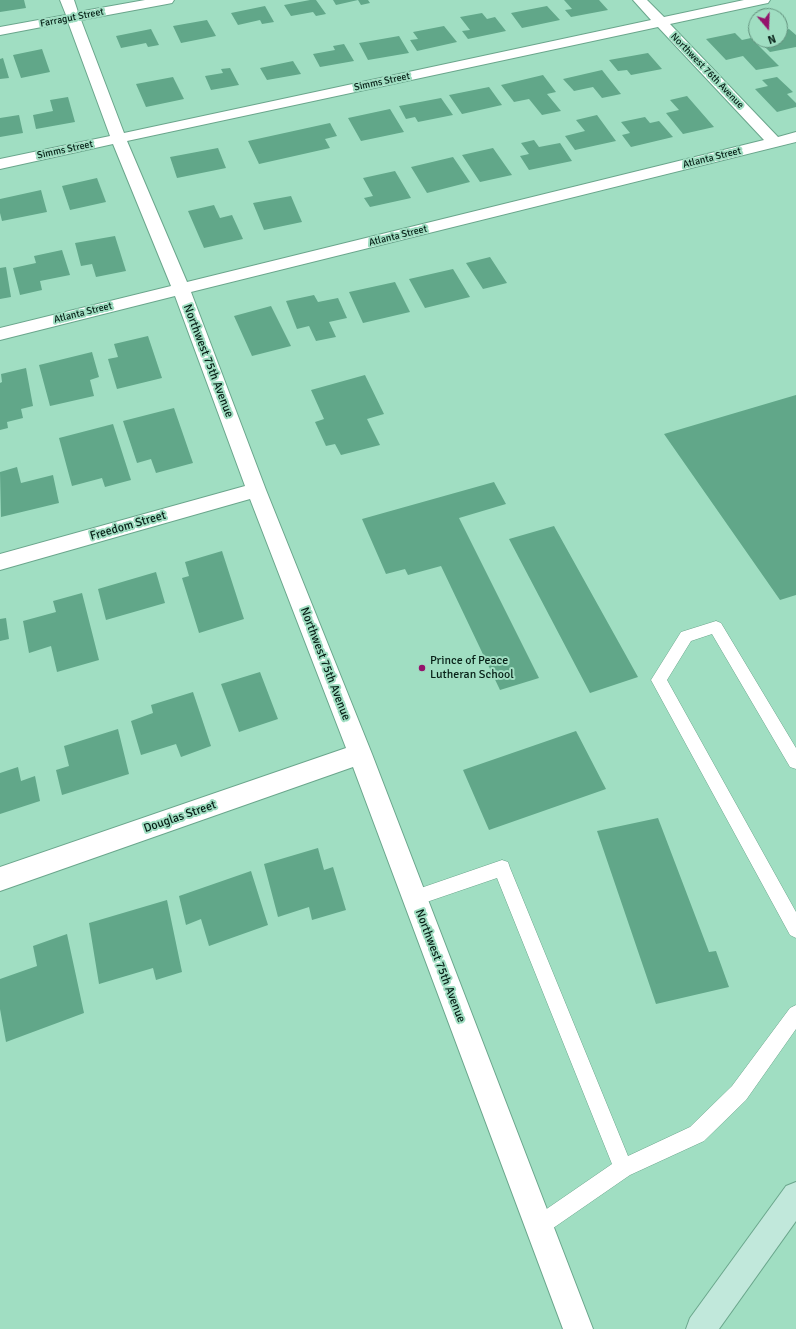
<!DOCTYPE html>
<html>
<head>
<meta charset="utf-8">
<style>
  body { margin:0 }
  #map { position:relative; width:796px; height:1329px; overflow:hidden; background:#a0dec2; font-family:Signika,sans-serif }
  canvas { display:block }
  .north { position:absolute; left:748px; top:8px; width:40px; height:40px; box-sizing:border-box; background:#a0dec2; border:1px solid #63927e; border-radius:50%; rotate:161deg; font-size:11px; font-weight:700; line-height:16px; text-align:center; color:#072017 }
  .north::after { content:''; display:block; margin:auto; width:14px; height:18px; background:#94136c; clip-path:polygon(50% 0,100% 100%,50% 72%,0 100%) }
</style>
</head>
<body>
<div id="map">
<canvas width="796" height="1329"></canvas>
<div class="north">N</div>
</div>
<script>
const context = document.querySelector('canvas').getContext('2d');
context.lineJoin = 'round';
function paint(path, color) { context.fillStyle = color; context.fill(path, 'evenodd'); }
const poly = rows => new Path2D(rows.map(r => 'M' + r).join(''));
function stroke(path, color, width, dash) { context.strokeStyle = color; context.lineWidth = width; context.lineCap = dash ? 'butt' : 'round'; context.setLineDash(dash || []); context.stroke(path); }
function write(font, color, halo, rows, align = 'center') {
  context.font = font + ' Signika,sans-serif'; context.lineWidth = 4; context.setLineDash([]); context.textBaseline = 'middle'; context.strokeStyle = halo; context.fillStyle = color; for (const [text, x, y, turn = 0] of rows) {
    context.save(); context.translate(x, y); context.rotate((+turn || 0) * Math.PI / 180); context.textAlign = isNaN(turn) ? turn : align; if (halo) context.strokeText(text, 0, 0); context.fillText(text, 0, 0); context.restore();
  }
}
const building = poly([
  [0,0,24,0,26,8,0,12],
  [310,0,316,0,326,14,316,16,313,12,291,16,284,5],
  [333,0,368,0,370,3,361,5,358,0,336,5],
  [564,0,599,0,608,10,571,17,565,10,572,9],
  [265,6,274,22,262,24,260,20,238,25,231,13],
  [547,6,560,20,522,28,511,13],
  [482,13,487,19,495,17,506,31,468,39,462,31,470,30,460,17],
  [207,20,216,36,181,43,173,26],
  [444,26,457,42,417,51,410,40,418,39,413,32],
  [756,28,756,38,748,30],
  [151,29,159,45,148,47,146,43,121,48,116,36],
  [789,29,796,35,796,47,770,52,758,40,780,40,780,31],
  [735,33,742,40,751,38,779,66,756,70,743,56,726,60,706,39],
  [399,36,409,53,368,60,359,43],
  [344,44,354,61,320,67,313,54,335,50,333,46],
  [42,49,50,72,21,78,13,55],
  [648,53,662,69,631,75,627,70,618,71,609,60],
  [3,58,9,78,0,79,0,59],
  [293,61,301,74,267,80,260,68],
  [230,68,239,85,211,90,205,76,223,73,221,69],
  [602,70,621,94,602,98,593,87,574,91,563,79],
  [543,75,556,92,547,94,561,111,542,115,529,99,514,102,501,85],
  [173,77,184,99,146,107,136,84],
  [777,77,793,92,787,94,796,103,796,107,777,112,755,89,768,86,762,80],
  [489,87,502,105,462,114,449,95],
  [687,96,714,127,683,134,666,113,679,110,670,100],
  [68,97,75,122,36,129,33,115,53,111,50,100],
  [441,98,453,115,418,122,415,117,406,119,399,106],
  [390,109,404,132,361,141,348,118],
  [19,115,23,133,0,137,0,118],
  [597,115,616,141,575,150,565,136,585,131,576,120],
  [645,117,650,123,659,121,673,137,631,147,622,135,630,133,621,122],
  [330,123,337,136,325,139,330,148,259,164,248,141],
  [534,140,539,147,560,143,572,161,529,170,520,156,529,154,521,143],
  [218,148,226,168,177,178,170,157],
  [493,148,512,175,480,182,462,155],
  [453,157,470,182,427,193,411,167],
  [395,171,411,198,370,207,364,198,373,196,363,178],
  [97,178,106,202,70,210,62,186],
  [41,190,47,212,2,221,0,213,0,199],
  [291,196,302,222,264,230,253,203],
  [214,205,220,218,232,215,243,239,204,248,188,211],
  [115,236,126,271,96,277,92,264,81,266,75,243],
  [62,250,70,275,40,281,42,290,20,295,13,268,36,263,34,256],
  [490,257,507,283,483,289,466,263],
  [6,267,11,297,0,299,0,268],
  [453,269,470,297,425,308,409,279],
  [395,282,410,312,363,323,349,292],
  [314,295,318,302,338,298,347,318,329,322,336,337,316,341,309,326,297,329,286,301],
  [271,306,291,346,252,356,234,316],
  [148,336,162,378,117,389,108,359,118,357,114,344],
  [92,352,99,377,90,380,94,396,50,406,39,365],
  [26,368,33,406,21,409,23,418,7,422,8,428,0,430,0,383,2,382,1,374],
  [365,375,384,414,367,419,380,445,341,455,335,444,326,446,315,422,324,419,311,390],
  [796,395,796,595,780,600,664,434],
  [174,408,193,463,156,473,151,459,137,463,123,421],
  [113,424,131,480,105,487,102,478,72,486,59,438],
  [17,467,21,483,53,475,59,503,1,517,0,472],
  [494,482,506,504,459,518,539,678,500,690,441,566,408,575,405,569,386,574,362,519],
  [554,526,638,677,590,693,509,539],
  [222,551,244,619,199,633,182,578,189,576,185,562],
  [156,572,165,603,106,620,98,589],
  [82,593,99,660,57,672,51,646,29,653,23,621,56,612,53,601],
  [6,618,9,639,0,641,0,619],
  [260,672,278,719,239,732,221,684],
  [193,692,211,746,181,757,176,744,141,755,131,721,153,713,151,705],
  [118,729,129,774,62,795,56,770,69,766,64,746],
  [576,731,606,789,489,830,463,770],
  [18,767,21,781,35,776,40,801,0,814,0,773],
  [658,818,709,952,716,951,729,987,656,1004,597,831],
  [318,848,324,870,333,867,346,910,312,920,309,907,278,917,264,864],
  [251,871,268,925,209,946,201,919,186,925,179,896],
  [167,900,182,972,156,980,153,968,99,984,89,923],
  [67,934,84,1013,6,1042,0,1009,0,979,37,966,33,946]
]);
const lane = poly([
  [716,621,721,623,796,748,796,769,790,767,712,634,691,641,667,680,796,912,796,938,790,935,651,680,681,632,716,621],
  [502,860,508,862,510,868,628,1156,690,1127,732,1086,790,1008,796,1005,796,1029,746,1100,704,1141,630,1175,546,1233,539,1236,532,1233,529,1226,532,1219,612,1164,497,878,415,906,409,904,406,898,409,892,415,890,502,860]
]);
const street = poly([
  [60,0,74,0,78,12,145,0,174,0,172,3,167,4,81,20,124,133,651,20,633,0,647,0,664,17,744,0,770,0,768,3,763,4,670,24,778,137,796,132,796,142,191,292,266,490,372,754,593,1329,563,1329,353,767,0,891,0,867,346,748,250,499,0,570,0,554,245,486,175,296,0,340,0,328,171,286,113,144,0,169,0,159,110,136,68,22,0,35,0,27,66,15,60,0],
  [658,27,764,140,187,282,127,141,658,27]
]);
const secondary = poly([
  [796,1182,796,1221,719,1329,686,1329,690,1318,786,1186,796,1182]
]);
const markers = [
  [422,668,4,"#94136c"]
];
const farStreetnames = [
  ["Farragut Street",72,18,-11],
  ["Northwest 76th Avenue",707,71,46],
  ["Simms Street",382,82,-12],
  ["Simms Street",65,150,-12],
  ["Atlanta Street",712,158,-14],
  ["Atlanta Street",398,236,-14],
  ["Atlanta Street",83,313,-14]
];
const streetNames = [
  ["Northwest 75th Avenue",208,361,69],
  ["Freedom Street",128,526,-16],
  ["Northwest 75th Avenue",325,664,69],
  ["Douglas Street",180,817,-19],
  ["Northwest 75th Avenue",440,966,69]
];
const poiNames = [
  ["Prince of Peace",430,661],
  ["Lutheran School",430,675]
];
paint(building, '#61a789');
stroke(lane, '#6aa68c', 1);
stroke(street, '#6aa68c', 2);
stroke(secondary, '#6aa68c', 2);
paint(lane, '#fff');
paint(street, '#fff');
paint(secondary, '#c1e8db');
for (const [x, y, r, color] of markers) { const dot = new Path2D(); dot.arc(x, y, r, 0, 2 * Math.PI); context.fillStyle = color; context.fill(dot); stroke(dot, '#a0dec2', 1.5); }
write('10px', '#072017', '#a0dec2', farStreetnames);
write('12px', '#072017', '#a0dec2', streetNames);
write('12px', '#072017', '#a0dec2', poiNames, 'left');
</script>
</body>
</html>
